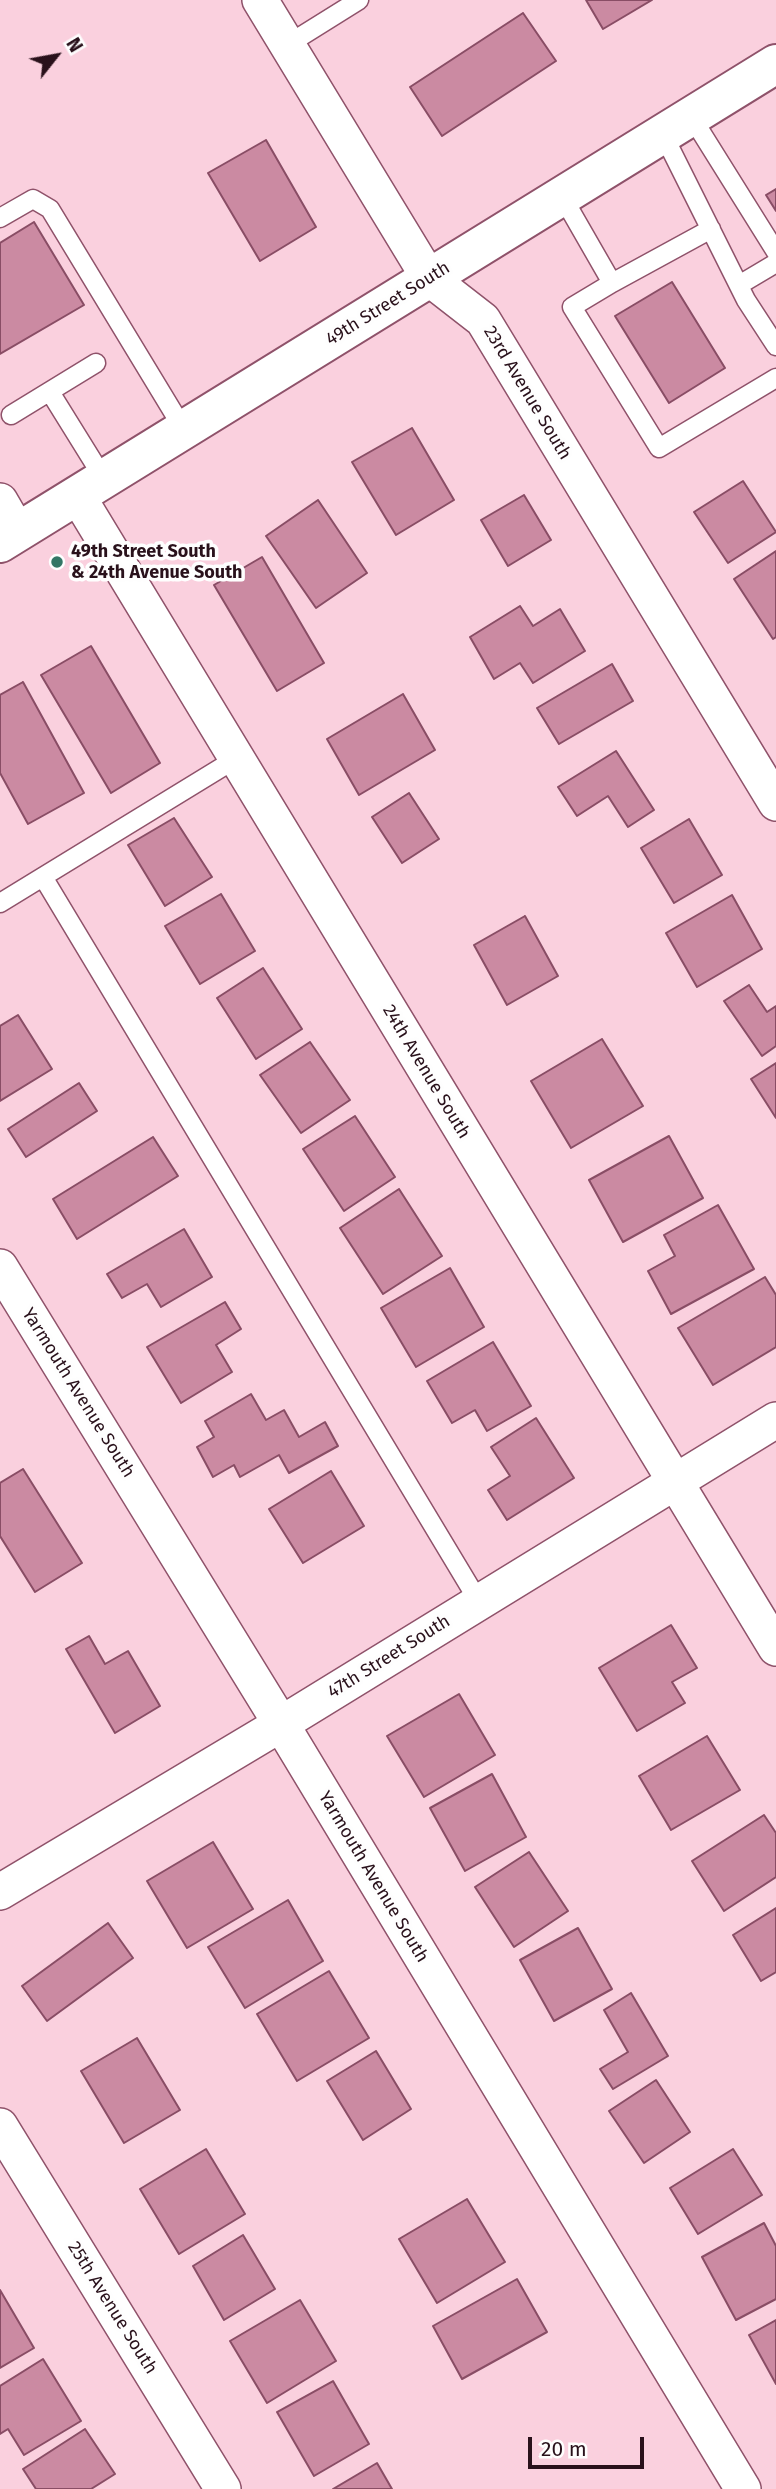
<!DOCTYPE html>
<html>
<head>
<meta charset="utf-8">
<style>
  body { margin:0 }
  #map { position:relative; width:776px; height:2489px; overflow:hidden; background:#fad0de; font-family:"Fira Sans",sans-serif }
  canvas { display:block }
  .north { position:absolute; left:21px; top:21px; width:70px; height:70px; -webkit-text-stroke:5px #fefefe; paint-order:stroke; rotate:59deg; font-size:19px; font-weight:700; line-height:28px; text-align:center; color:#29111b }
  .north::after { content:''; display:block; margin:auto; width:24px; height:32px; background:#29111b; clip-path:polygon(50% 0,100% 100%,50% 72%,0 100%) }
  .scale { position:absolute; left:528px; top:2437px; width:116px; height:32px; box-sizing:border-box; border:4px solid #29111b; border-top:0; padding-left:9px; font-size:21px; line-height:24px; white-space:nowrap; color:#29111b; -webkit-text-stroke:5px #fefefe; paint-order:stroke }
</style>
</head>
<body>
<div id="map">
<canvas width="776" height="2489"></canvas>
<div class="north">N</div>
<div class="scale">20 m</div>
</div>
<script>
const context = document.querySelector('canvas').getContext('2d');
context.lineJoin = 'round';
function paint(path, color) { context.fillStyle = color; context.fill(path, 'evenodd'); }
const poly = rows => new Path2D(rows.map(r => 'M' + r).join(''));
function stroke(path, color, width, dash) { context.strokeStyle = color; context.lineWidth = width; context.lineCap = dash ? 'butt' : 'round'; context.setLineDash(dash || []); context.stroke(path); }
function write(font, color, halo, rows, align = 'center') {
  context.font = font + ' "Fira Sans",sans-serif'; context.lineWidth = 7; context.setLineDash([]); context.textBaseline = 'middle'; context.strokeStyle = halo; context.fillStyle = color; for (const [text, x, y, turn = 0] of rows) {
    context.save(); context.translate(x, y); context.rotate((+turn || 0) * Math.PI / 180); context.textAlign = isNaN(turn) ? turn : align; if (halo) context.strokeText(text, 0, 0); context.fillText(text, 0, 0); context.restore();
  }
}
const building = poly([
  [586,0,652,0,603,29,586,0],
  [523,13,556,61,442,136,410,87,523,13],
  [266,140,316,227,260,261,208,173,266,140],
  [776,189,776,211,766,195,776,189],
  [34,222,84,305,0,354,0,243,34,222],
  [672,282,725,368,669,403,615,316,672,282],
  [412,428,454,500,396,535,352,462,412,428],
  [743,481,776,532,728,563,694,512,743,481],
  [524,495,551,540,508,566,481,520,524,495],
  [318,500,367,573,316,608,266,536,318,500],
  [776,551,776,637,773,639,734,579,776,551],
  [262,557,324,663,277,691,214,585,262,557],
  [520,606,533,626,560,609,585,651,533,683,520,663,494,679,470,637,520,606],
  [91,646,160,763,111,793,41,675,91,646],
  [612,664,633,701,559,744,537,708,612,664],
  [23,682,84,793,28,824,0,773,0,695,23,682],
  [403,694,435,750,359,795,327,739,403,694],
  [616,751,654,810,628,827,608,796,577,816,558,787,616,751],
  [409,793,439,839,402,863,372,817,409,793],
  [174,818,212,877,165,906,128,845,174,818],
  [689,819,722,875,674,903,641,848,689,819],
  [221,894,255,951,200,984,165,926,221,894],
  [732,895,762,949,697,987,666,933,732,895],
  [525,916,558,976,507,1005,474,945,525,916],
  [263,968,302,1029,256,1059,217,998,263,968],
  [749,985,767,1012,776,1006,776,1046,762,1056,724,1001,749,985],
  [18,1015,52,1069,0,1101,0,1026,18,1015],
  [602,1039,643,1106,571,1148,531,1081,602,1039],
  [310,1042,350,1100,301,1133,260,1075,310,1042],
  [776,1063,776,1118,751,1079,776,1063],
  [79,1083,97,1111,26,1157,8,1129,79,1083],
  [355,1116,395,1177,344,1211,303,1149,355,1116],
  [669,1136,703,1198,623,1242,589,1180,669,1136],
  [153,1137,178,1176,77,1239,53,1199,153,1137],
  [399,1189,442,1256,383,1294,340,1228,399,1189],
  [718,1205,754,1269,671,1314,648,1271,675,1256,664,1235,718,1205],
  [184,1229,212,1277,161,1307,147,1284,122,1298,107,1274,184,1229],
  [450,1268,484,1327,416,1367,381,1308,450,1268],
  [765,1277,776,1295,776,1347,713,1385,678,1328,765,1277],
  [225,1302,241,1329,216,1345,232,1372,181,1403,147,1347,225,1302],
  [493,1342,531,1406,487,1431,475,1410,452,1423,427,1381,493,1342],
  [251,1394,266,1420,284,1410,299,1437,325,1422,338,1446,289,1473,279,1455,240,1477,234,1465,213,1477,197,1447,214,1437,205,1421,251,1394],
  [536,1418,574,1478,507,1520,488,1490,510,1476,491,1447,536,1418],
  [23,1469,82,1563,35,1592,0,1536,0,1483,23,1469],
  [331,1471,364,1526,303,1563,269,1509,331,1471],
  [671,1625,697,1668,672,1682,685,1703,637,1731,599,1668,671,1625],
  [89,1636,105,1664,128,1651,160,1706,115,1733,66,1649,89,1636],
  [459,1694,495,1755,424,1797,387,1736,459,1694],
  [707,1736,740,1790,671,1830,639,1776,707,1736],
  [492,1774,526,1837,465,1871,430,1808,492,1774],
  [764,1815,776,1833,776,1877,724,1911,692,1861,764,1815],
  [213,1842,253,1909,187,1948,147,1881,213,1842],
  [529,1852,568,1911,514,1947,475,1887,529,1852],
  [288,1900,323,1961,245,2008,208,1947,288,1900],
  [776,1908,776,1972,761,1981,733,1935,776,1908],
  [108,1923,133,1958,47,2021,22,1986,108,1923],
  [578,1928,612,1989,554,2021,520,1960,578,1928],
  [329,1971,369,2038,297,2081,257,2014,329,1971],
  [631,1993,668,2056,613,2089,600,2069,628,2052,604,2010,631,1993],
  [137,2038,180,2110,124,2143,81,2071,137,2038],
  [376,2051,411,2109,363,2140,327,2081,376,2051],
  [656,2080,690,2132,644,2163,609,2111,656,2080],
  [206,2149,245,2214,179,2254,140,2189,206,2149],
  [733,2149,762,2195,698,2234,670,2188,733,2149],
  [467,2199,505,2262,437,2303,399,2239,467,2199],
  [764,2223,776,2246,776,2299,736,2320,702,2257,764,2223],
  [243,2235,275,2289,224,2320,193,2266,243,2235],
  [517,2279,547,2332,462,2379,433,2326,517,2279],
  [0,2290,34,2348,0,2368,0,2290],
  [300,2300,336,2361,267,2403,230,2341,300,2300],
  [776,2320,776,2384,749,2335,776,2320],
  [43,2359,81,2421,24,2455,8,2429,0,2434,0,2386,43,2359],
  [333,2381,369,2444,314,2476,277,2412,333,2381],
  [85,2429,115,2474,91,2489,36,2489,23,2469,85,2429],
  [377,2463,392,2489,333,2489,377,2463]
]);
const lane = poly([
  [287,45,359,0],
  [691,116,776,252],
  [663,134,746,300,776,346],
  [562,196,612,283,572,307,659,448,776,378],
  [0,218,33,199,50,209,184,430],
  [612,283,711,229],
  [739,285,776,263],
  [50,392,104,479],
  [11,415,96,363],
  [43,877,479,1602],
  [0,903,237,758]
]);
const street = poly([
  [260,0,429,278,483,320,776,803],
  [77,495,776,1648],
  [0,501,18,532],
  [0,1267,281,1724,743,2489],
  [0,1892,281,1724,776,1420],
  [0,2126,223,2489]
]);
const secondary = poly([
  [0,543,776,64]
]);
const markers = [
  [57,562,7,"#347666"]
];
const streetNames = [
  ["49th Street South",388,304,-32],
  ["23rd Avenue South",527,393,59],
  ["24th Avenue South",426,1072,59],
  ["Yarmouth Avenue South",78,1393,58],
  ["47th Street South",389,1657,-32],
  ["Yarmouth Avenue South",373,1877,59],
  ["25th Avenue South",112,2308,58]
];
const poiNames = [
  ["49th Street South",71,552],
  ["& 24th Avenue South",71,573]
];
paint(building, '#cb8aa2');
stroke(building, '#894d65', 2);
stroke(lane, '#8f526a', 21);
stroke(street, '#8f526a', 38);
stroke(secondary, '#8f526a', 42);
stroke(lane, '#fff', 18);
stroke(street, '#fff', 35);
stroke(secondary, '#fff', 38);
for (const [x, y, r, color] of markers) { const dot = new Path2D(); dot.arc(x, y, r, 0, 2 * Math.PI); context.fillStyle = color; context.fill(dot); stroke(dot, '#fefefe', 2.5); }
write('18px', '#29111b', '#fefefe', streetNames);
write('bold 18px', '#29111b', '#fefefe', poiNames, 'left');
</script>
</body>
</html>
